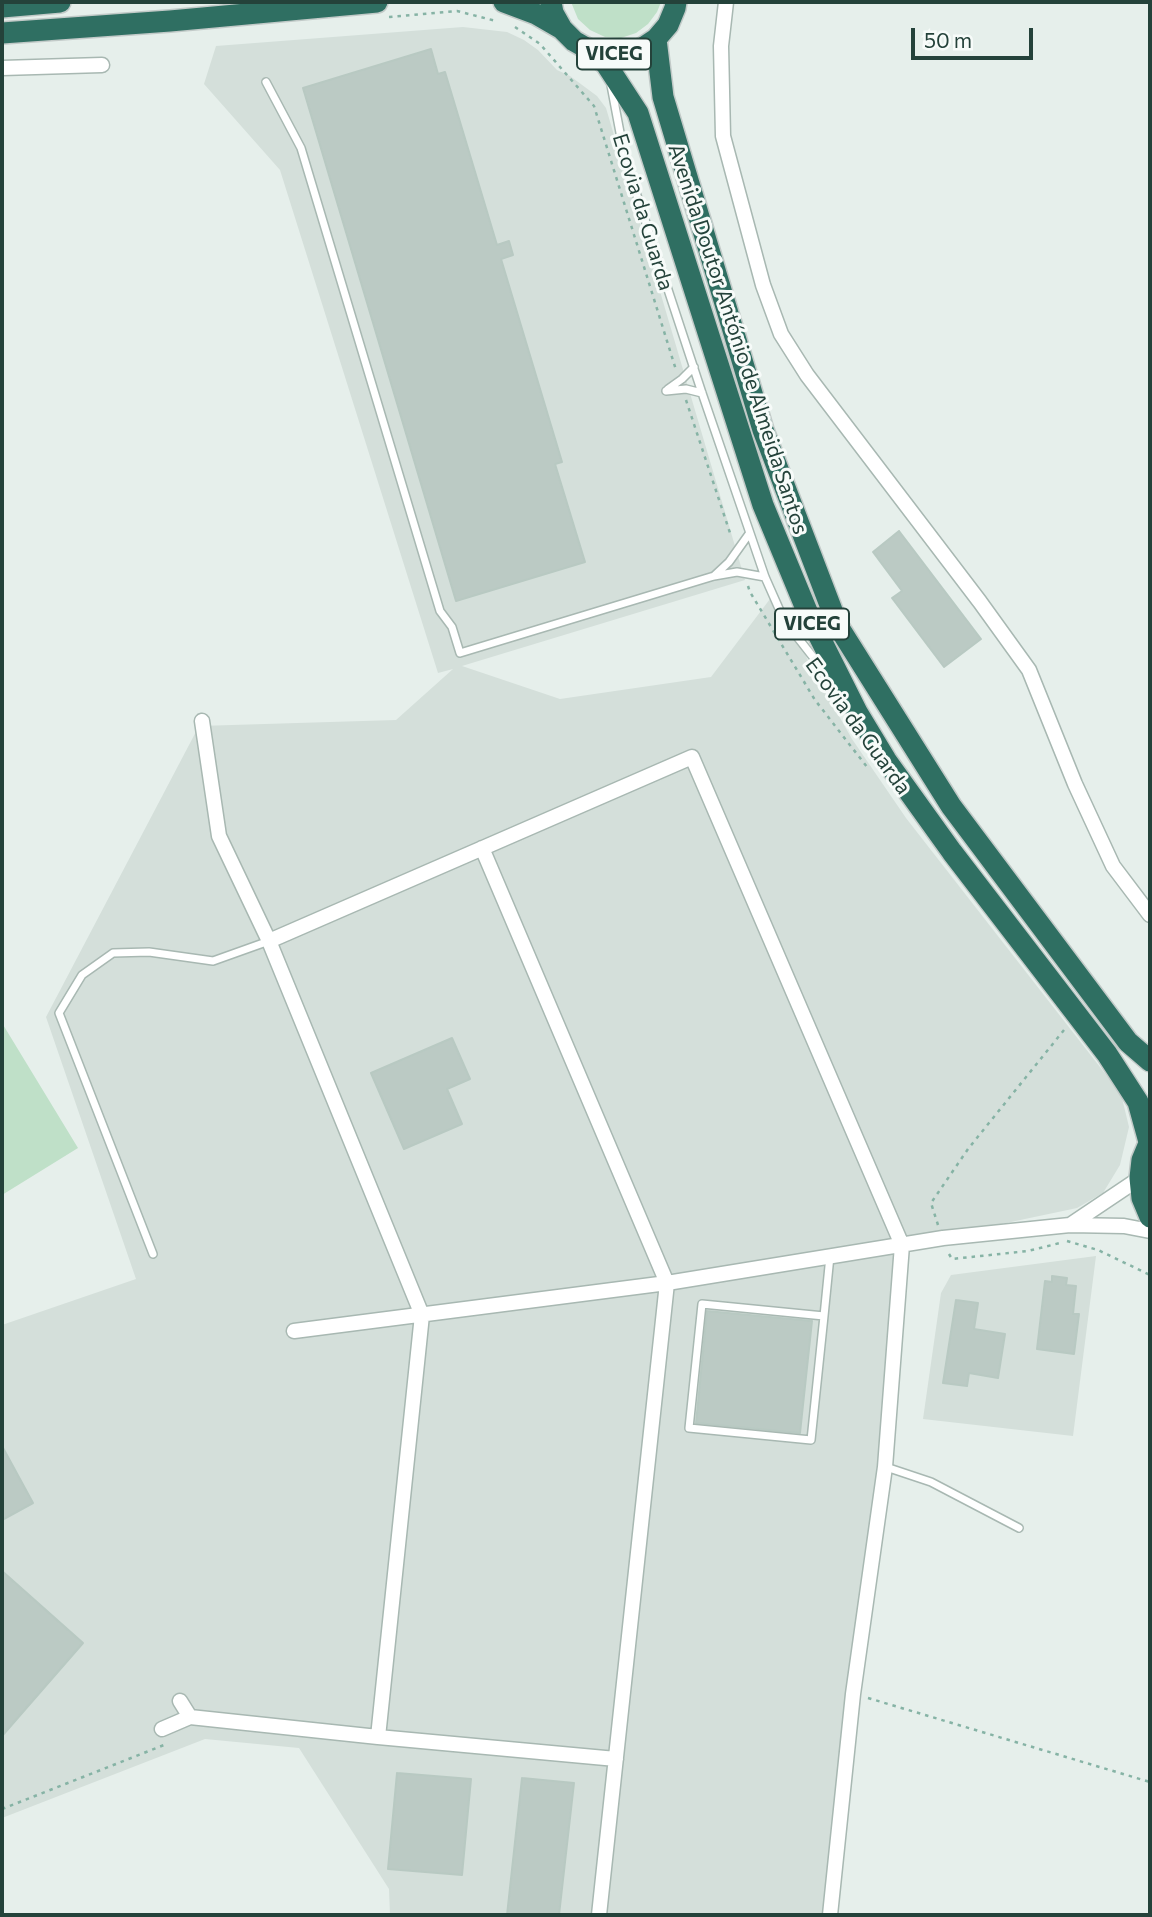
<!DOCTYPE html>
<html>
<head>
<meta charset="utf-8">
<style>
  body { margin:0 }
  #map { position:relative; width:1152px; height:1917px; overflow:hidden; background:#e6efeb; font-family:Commissioner,sans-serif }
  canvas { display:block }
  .frame { position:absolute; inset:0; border:4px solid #24423a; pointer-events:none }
  .scale { position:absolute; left:911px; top:28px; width:122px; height:32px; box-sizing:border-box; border:4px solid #24423a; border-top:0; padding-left:9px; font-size:21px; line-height:24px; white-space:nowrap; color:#24423a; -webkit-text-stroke:5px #f7fbf9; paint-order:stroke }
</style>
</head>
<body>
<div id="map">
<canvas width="1152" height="1917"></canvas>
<div class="frame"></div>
<div class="scale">50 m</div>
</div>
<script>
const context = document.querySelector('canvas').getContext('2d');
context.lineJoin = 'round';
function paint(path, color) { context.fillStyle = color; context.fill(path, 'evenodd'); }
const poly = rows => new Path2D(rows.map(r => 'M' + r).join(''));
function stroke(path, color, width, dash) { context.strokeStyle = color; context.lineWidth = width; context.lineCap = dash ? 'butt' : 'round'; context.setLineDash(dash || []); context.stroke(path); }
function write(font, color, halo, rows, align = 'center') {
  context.font = font + ' Commissioner,sans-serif'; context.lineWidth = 6; context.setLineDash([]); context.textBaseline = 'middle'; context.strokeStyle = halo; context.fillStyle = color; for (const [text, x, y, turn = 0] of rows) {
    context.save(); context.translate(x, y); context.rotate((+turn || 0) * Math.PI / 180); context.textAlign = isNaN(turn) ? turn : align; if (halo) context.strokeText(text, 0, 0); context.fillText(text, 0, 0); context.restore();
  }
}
const built = poly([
  [463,27,507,32,524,40,538,50,557,70,570,76,597,96,606,108,745,580,462,666,560,699,711,677,776,591,810,665,852,739,906,818,1121,1094,1129,1127,1120,1165,1103,1193,1077,1208,902,1245,830,1915,390,1915,389,1889,299,1748,205,1739,2,1818,2,1325,136,1279,46,1017,199,726,396,720,453,669,438,673,280,170,204,84,216,46],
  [1096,1256,1073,1436,923,1419,941,1293,951,1275]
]);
const green = poly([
  [571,2,661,2,657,12,648,24,636,33,621,38,605,37,590,30,578,19],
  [2,1023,78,1148,2,1195]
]);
const building = poly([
  [431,49,438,74,445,72,497,245,509,241,513,255,501,259,562,462,555,464,585,562,456,601,303,88,431,49],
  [899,531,981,639,944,667,892,598,902,591,873,552,899,531],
  [452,1038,470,1079,447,1089,462,1124,404,1149,371,1073,452,1038],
  [1052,1276,1067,1278,1066,1285,1076,1286,1073,1314,1079,1314,1074,1354,1037,1349,1045,1281,1052,1282,1052,1276],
  [956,1300,978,1303,974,1329,1005,1334,998,1378,969,1373,967,1386,943,1383,956,1300],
  [707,1311,812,1321,800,1433,696,1423,707,1311],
  [2,1446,33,1503,2,1520,2,1446],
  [2,1571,83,1643,2,1736,2,1571],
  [397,1773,471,1779,462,1875,388,1869,397,1773],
  [522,1778,574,1783,559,1915,507,1915,522,1778]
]);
const path = poly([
  [389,17,457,11,496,21],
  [515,27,540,44,594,106,676,370],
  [686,400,731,536],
  [748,586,750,592,815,700,867,767],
  [938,1225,931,1203,968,1149,1064,1030],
  [1067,1241,1098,1250,1150,1275],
  [949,1254,952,1259,1028,1251,1060,1243],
  [868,1698,1150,1782],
  [2,1809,164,1745]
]);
const lane = poly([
  [266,82,301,148,440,611,452,627,460,653,714,576,737,572,765,577],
  [611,85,625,159,702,393,765,577,784,620,831,680],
  [668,389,682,379,694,367],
  [666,391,686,389,702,393],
  [714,576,729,562,749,534],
  [153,1254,59,1013,82,975,113,953,149,952,213,961,269,941],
  [824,1316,702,1304,689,1428,811,1440,824,1316,830,1256],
  [886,1467,931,1482,1019,1528]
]);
const street = poly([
  [726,2,721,46,723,136,763,285,781,334,807,375,980,602,1029,670,1075,784,1113,866,1150,915],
  [2,68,102,65],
  [202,721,219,836,269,941],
  [482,848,667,1283,599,1915],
  [1070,1225,1140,1178],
  [294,1331,667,1283,943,1238,1070,1225,1124,1226,1150,1231],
  [180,1701,190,1717],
  [162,1729,190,1717,378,1737,422,1315,269,941,692,757,902,1245,885,1467,853,1694,830,1915],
  [378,1737,616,1759]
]);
const highway = poly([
  [504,2,536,14,562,29],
  [551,2,553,13,562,29,574,41,588,49,606,54,624,54,641,49,656,39,668,25,675,8,676,2],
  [2,7,60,2],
  [2,33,170,21,377,2],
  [656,39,663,97,763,430,838,626,951,806,1128,1042,1150,1061],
  [588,49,606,64,638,113,763,505,809,616,857,712,886,760,952,852,1107,1054,1138,1102,1149,1142],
  [1150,1141,1142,1160,1140,1178,1142,1198,1150,1217]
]);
const shields = [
  [614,54,74],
  [812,624,74]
];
const shieldNames = [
  ["VICEG",614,54],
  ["VICEG",812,624]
];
const streetNames = [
  ["Ecovia da Guarda",643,212,73],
  ["Avenida Doutor António de Almeida Santos",738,339,72],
  ["Ecovia da Guarda",858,726,54]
];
paint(built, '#d4dfda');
paint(green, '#bfe0c8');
paint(building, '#bbcac4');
stroke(building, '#b8c9c2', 2);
stroke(lane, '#a8b8b2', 10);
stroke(street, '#a8b8b2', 17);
stroke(highway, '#c2cac8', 24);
stroke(path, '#86b3a5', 2.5, [3.5, 5]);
stroke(lane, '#fff', 7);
stroke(street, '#fff', 14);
stroke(highway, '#2f6f62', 21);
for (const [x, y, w] of shields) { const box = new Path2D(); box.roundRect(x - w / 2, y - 15.5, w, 31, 5); context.fillStyle = '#f7fbf9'; context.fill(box); stroke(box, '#24423a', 2); }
write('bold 19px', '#24423a', null, shieldNames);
write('21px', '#24423a', '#f7fbf9', streetNames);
</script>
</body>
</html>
